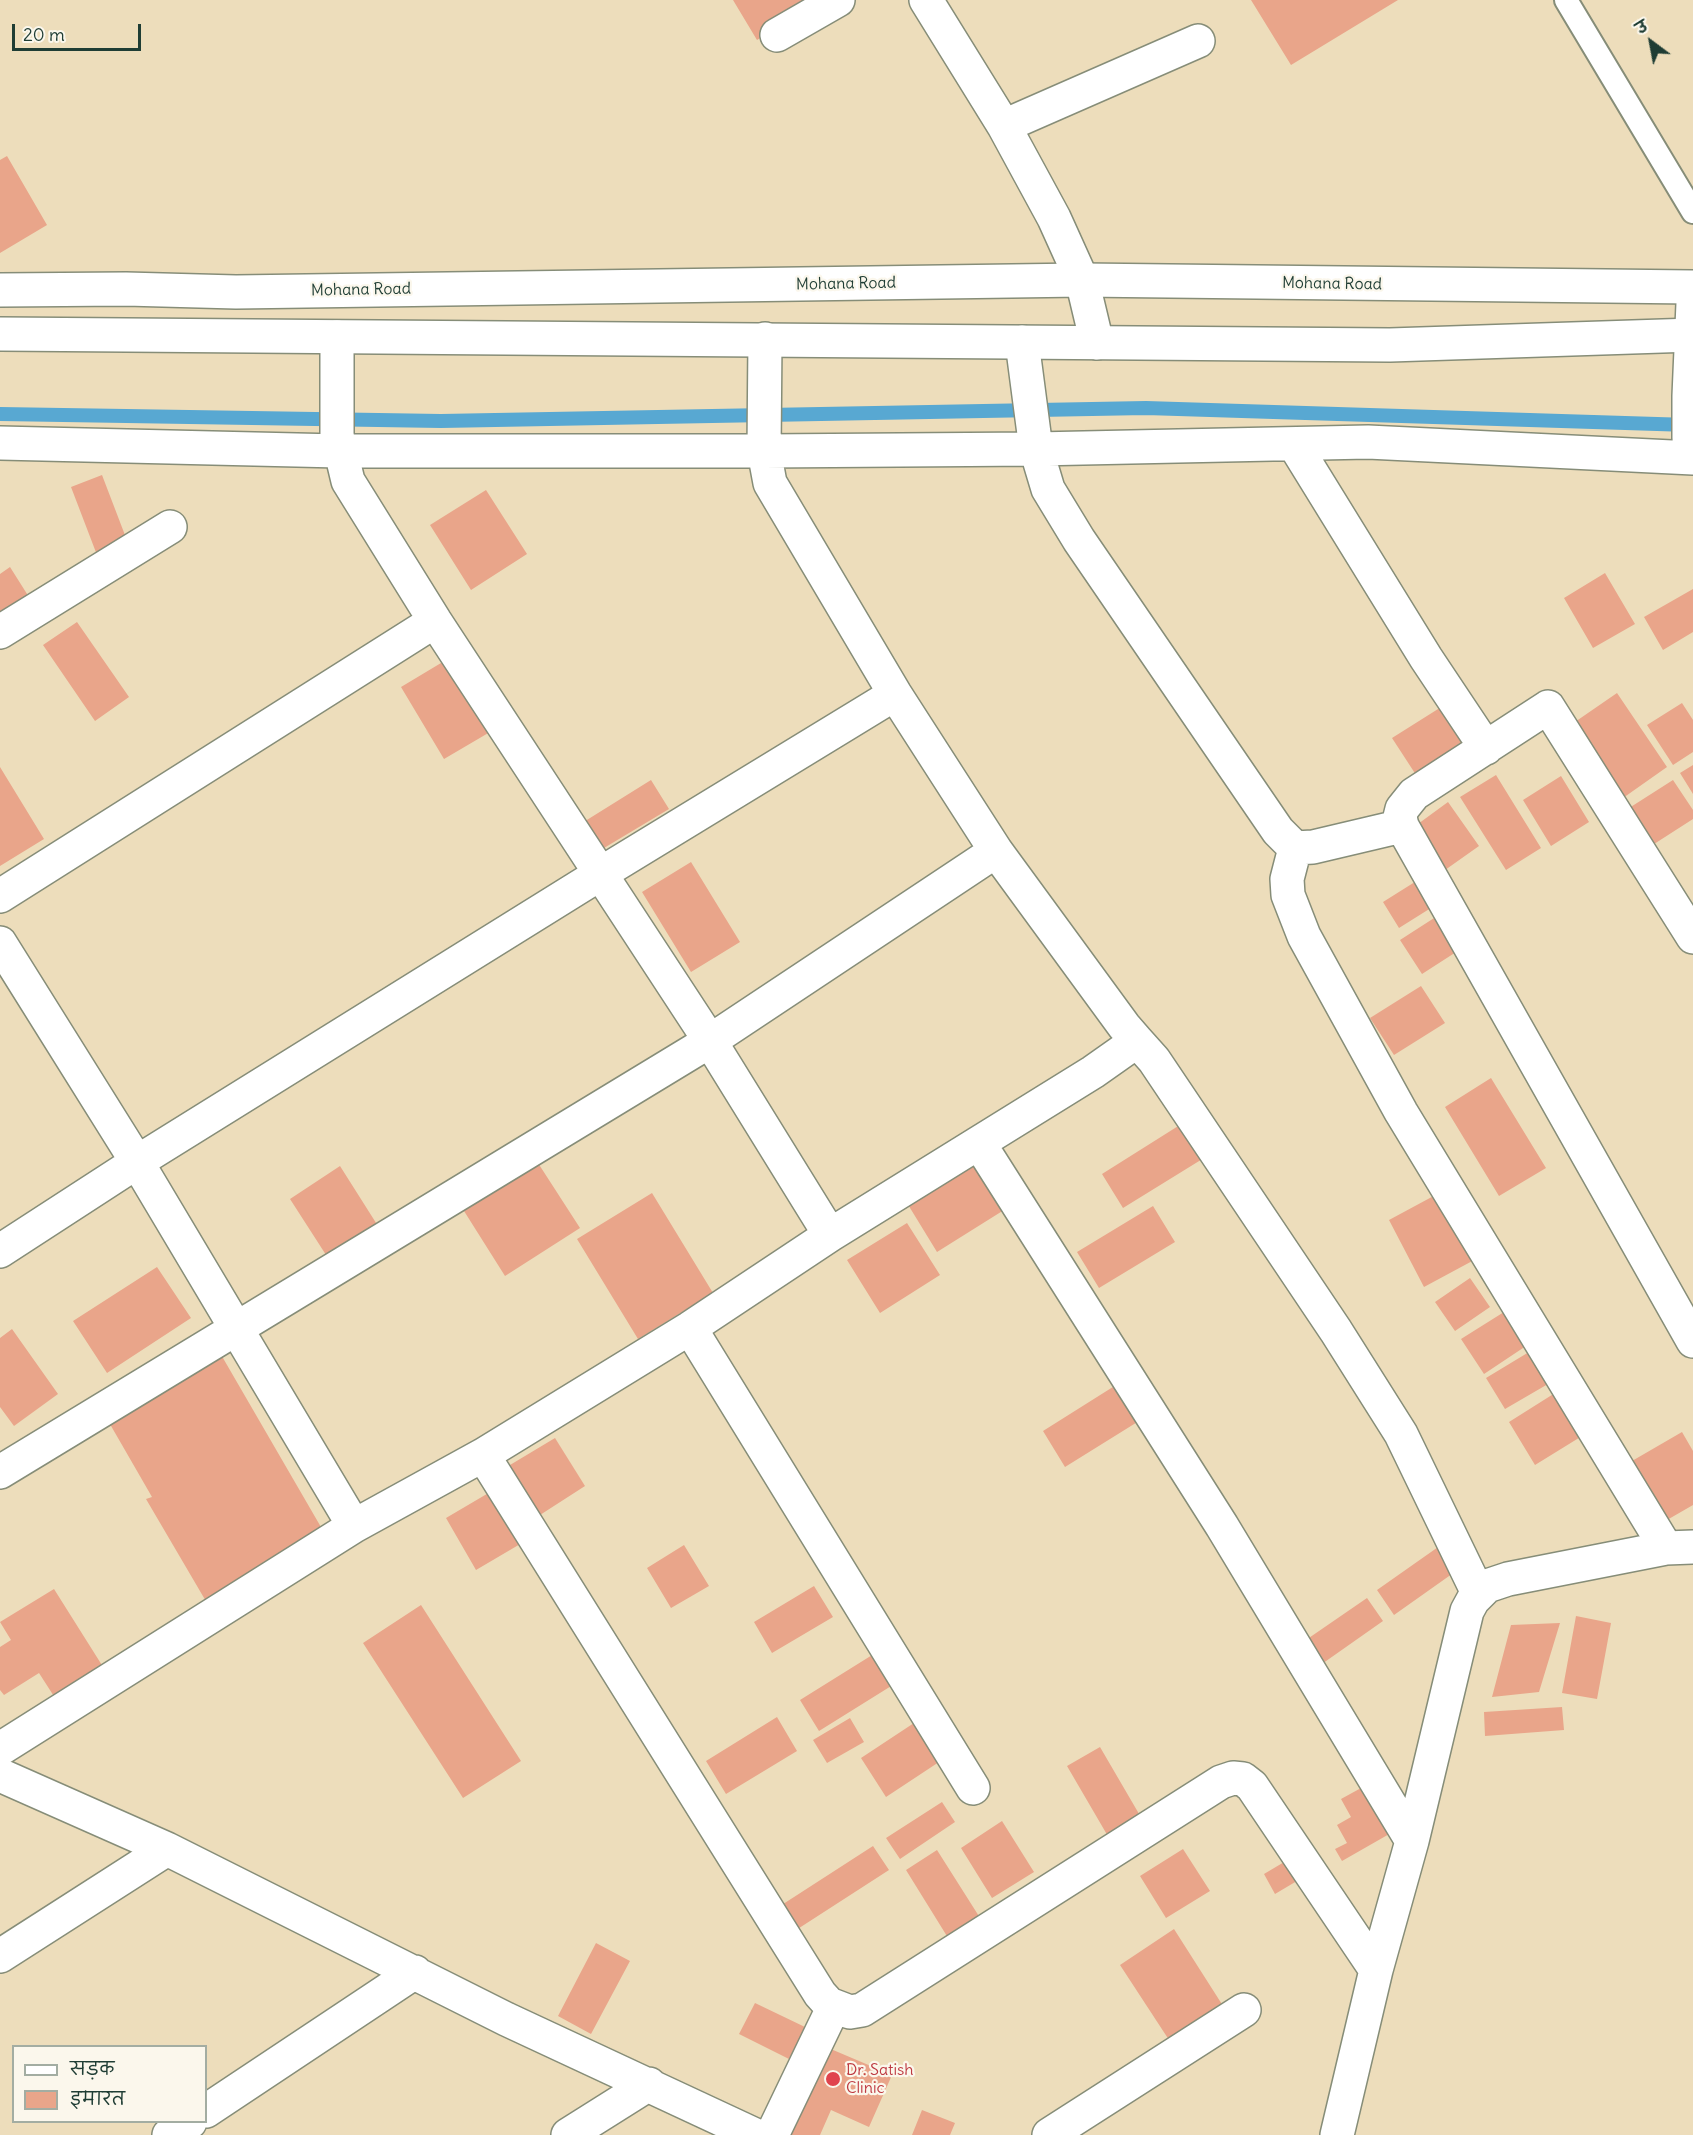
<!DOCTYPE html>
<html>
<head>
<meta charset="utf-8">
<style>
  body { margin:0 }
  #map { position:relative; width:1693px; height:2135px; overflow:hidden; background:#edddbb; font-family:Delius,"Playpen Sans Deva",sans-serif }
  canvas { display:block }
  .legend { position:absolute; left:12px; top:2045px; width:195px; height:78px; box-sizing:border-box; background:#fbf7ec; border:2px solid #a3ada2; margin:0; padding:8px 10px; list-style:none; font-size:18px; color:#1f3d34 }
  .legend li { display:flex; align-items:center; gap:12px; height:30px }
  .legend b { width:30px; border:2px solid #a3ada2 }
  .north { position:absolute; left:1621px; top:12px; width:60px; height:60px; -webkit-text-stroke:4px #fbf7ec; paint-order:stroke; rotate:328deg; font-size:16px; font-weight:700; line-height:24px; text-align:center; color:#1f3d34 }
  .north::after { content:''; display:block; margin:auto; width:21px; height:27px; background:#1f3d34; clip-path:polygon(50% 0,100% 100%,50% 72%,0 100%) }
  .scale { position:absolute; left:12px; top:24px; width:129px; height:27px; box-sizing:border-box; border:3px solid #1f3d34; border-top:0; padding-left:8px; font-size:18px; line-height:21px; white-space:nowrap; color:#1f3d34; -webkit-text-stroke:4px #fbf7ec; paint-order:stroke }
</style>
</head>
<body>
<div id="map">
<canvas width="1693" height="2135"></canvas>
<ul class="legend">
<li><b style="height:8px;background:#fff"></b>सड़क</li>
<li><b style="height:16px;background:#e9a58a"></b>इमारत</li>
</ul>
<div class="north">उ</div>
<div class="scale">20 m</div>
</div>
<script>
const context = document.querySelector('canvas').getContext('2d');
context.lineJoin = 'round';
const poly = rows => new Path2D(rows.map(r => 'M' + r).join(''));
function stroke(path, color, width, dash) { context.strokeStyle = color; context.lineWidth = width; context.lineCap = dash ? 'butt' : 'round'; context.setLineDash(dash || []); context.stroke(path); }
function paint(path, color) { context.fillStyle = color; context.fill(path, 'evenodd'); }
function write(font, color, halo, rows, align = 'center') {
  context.font = font + ' Delius,sans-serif'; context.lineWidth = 4.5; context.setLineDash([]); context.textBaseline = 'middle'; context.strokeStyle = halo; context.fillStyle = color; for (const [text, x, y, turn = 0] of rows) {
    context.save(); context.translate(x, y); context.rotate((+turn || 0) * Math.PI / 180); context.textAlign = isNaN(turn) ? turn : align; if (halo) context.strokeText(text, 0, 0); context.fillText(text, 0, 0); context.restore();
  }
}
const stream = poly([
  [0,414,441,421,1146,408,1689,425]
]);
const building = poly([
  [733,0,824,0,757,40],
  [1251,0,1398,0,1291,65],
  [7,156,47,225,0,253,0,160],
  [102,475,128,543,97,555,71,487],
  [486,490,527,554,471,590,430,525],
  [10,567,34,605,0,627,0,574],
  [1605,573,1635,624,1593,648,1564,598],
  [1693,589,1693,632,1663,650,1644,617],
  [77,622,129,697,95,721,43,645],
  [446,660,490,732,444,759,401,687],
  [1617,693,1667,767,1623,798,1572,724],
  [1682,703,1693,720,1693,752,1673,765,1647,725],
  [1446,704,1473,747,1420,781,1392,738],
  [1693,765,1693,794,1680,773],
  [0,767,44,839,0,866],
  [1496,775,1541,848,1506,870,1460,797],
  [1561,776,1589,822,1551,846,1523,800],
  [651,780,669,809,599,851,582,823],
  [1673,780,1693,810,1693,819,1651,846,1626,810],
  [1448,802,1479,846,1438,875,1407,832],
  [691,862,740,942,691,972,642,892],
  [1426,875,1442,901,1399,928,1383,902],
  [1445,911,1467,945,1422,974,1400,940],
  [1421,986,1445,1023,1394,1055,1370,1018],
  [1491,1078,1546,1168,1499,1196,1445,1107],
  [1183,1123,1204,1158,1123,1208,1102,1174],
  [981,1157,1012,1205,937,1252,907,1203],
  [538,1163,580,1228,505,1276,464,1211],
  [340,1166,378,1226,328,1258,290,1199],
  [1441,1192,1476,1259,1424,1287,1389,1220],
  [652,1193,713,1293,638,1339,577,1239],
  [1153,1206,1175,1242,1099,1288,1077,1252],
  [907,1223,940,1275,880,1313,847,1260],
  [157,1267,191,1318,107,1373,73,1321],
  [1470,1278,1490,1307,1455,1331,1435,1302],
  [1504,1312,1526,1346,1484,1374,1461,1339],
  [12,1329,58,1394,14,1426,0,1407,0,1338],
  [216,1346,325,1534,207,1603,146,1499,152,1497,103,1412],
  [1529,1352,1548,1384,1505,1409,1486,1378],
  [1124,1380,1147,1416,1065,1467,1043,1431],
  [1555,1393,1582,1436,1535,1465,1509,1422],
  [1682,1432,1693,1451,1693,1505,1667,1520,1632,1461],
  [555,1438,585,1486,526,1524,495,1474],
  [497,1488,527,1540,476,1570,446,1518],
  [684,1545,709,1586,671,1608,647,1568],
  [1441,1545,1459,1569,1394,1615,1377,1590],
  [814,1586,833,1617,772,1653,754,1622],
  [54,1589,105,1670,57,1701,39,1673,4,1695,0,1690,0,1647,11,1640,0,1622],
  [1367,1598,1383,1621,1319,1666,1303,1642],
  [421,1605,521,1761,463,1798,363,1643],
  [1576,1616,1611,1623,1597,1699,1562,1693],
  [1560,1623,1539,1692,1492,1697,1511,1625],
  [877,1652,896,1683,819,1731,800,1700],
  [1562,1707,1564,1730,1485,1736,1484,1712],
  [777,1717,797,1751,726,1794,706,1761],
  [850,1718,864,1742,827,1763,813,1740],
  [914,1723,939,1762,886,1797,861,1758],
  [1100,1747,1142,1819,1109,1838,1067,1766],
  [1372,1782,1398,1829,1342,1861,1335,1849,1347,1843,1337,1825,1351,1817,1341,1799],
  [942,1802,955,1822,900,1859,886,1838],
  [1002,1821,1034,1872,992,1898,961,1848],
  [873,1846,889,1870,793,1932,777,1908],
  [1183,1849,1210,1891,1166,1918,1140,1876],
  [937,1850,982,1921,950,1941,906,1870],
  [1296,1855,1307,1875,1275,1894,1264,1874],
  [1174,1929,1225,2009,1171,2043,1120,1965],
  [596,1943,630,1961,591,2034,558,2016],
  [755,2003,805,2027,789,2059,739,2034],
  [819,2044,892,2075,869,2127,831,2110,820,2135,778,2135],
  [922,2110,955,2123,950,2135,912,2135]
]);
const service = poly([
  [1566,0,1693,212]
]);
const minor = poly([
  [926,0,1004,126,1054,218,1082,280,1097,343],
  [777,35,838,0],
  [1004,126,1198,41],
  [1693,303,1689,396,1689,438,1693,451],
  [337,337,337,435,348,481,435,621,710,1041,830,1235],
  [1022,342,1036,449,1048,489,1079,540,1278,831,1295,848,1313,847,1402,826],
  [0,443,339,451,764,451,1036,449,1368,442,1693,458],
  [1294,444,1426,658,1486,748],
  [0,632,170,527],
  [1295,848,1287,879,1288,895,1304,936,1401,1112,1666,1548],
  [0,896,435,621],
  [1693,937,1548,707,1414,794,1402,809,1400,817,1402,826,1693,1341],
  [0,943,137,1162,354,1526],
  [1137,1041,1154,1060,1336,1331,1401,1434,1478,1593],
  [979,1143,1222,1526,1412,1841],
  [0,1251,137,1162,600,874,895,694],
  [690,1328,973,1788],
  [483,1455,820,1994,829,2004,850,2012,862,2010,1221,1782,1233,1778,1243,1779,1252,1786,1376,1970],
  [0,1472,710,1041,996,851],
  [0,1749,354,1526,483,1455,690,1328,830,1235,1093,1072,1137,1041,1124,1026,996,851,895,694,770,483,764,451,765,339],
  [0,1775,167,1849,506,2019,755,2135],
  [0,1956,167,1849],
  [206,2111,415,1972],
  [169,2135,190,2122],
  [568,2135,649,2084],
  [772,2135,834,2006],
  [1049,2135,1244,2010],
  [1337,2135,1376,1970,1412,1841,1467,1611,1473,1600,1487,1586,1508,1579,1666,1548,1693,1547]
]);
const tertiary = poly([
  [0,290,126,289,236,292,1082,280,1693,287],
  [0,334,1390,345,1693,335]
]);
const markers = [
  [833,2079,8,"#e0444e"]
];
const streetNames = [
  ["Mohana Road",846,284,-1],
  ["Mohana Road",1332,284,1],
  ["Mohana Road",361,290,-1]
];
const healthNames = [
  ["Dr. Satish",846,2070],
  ["Clinic",846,2088]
];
stroke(stream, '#58a8d2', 14);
paint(building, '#e9a58a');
stroke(service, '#868d78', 26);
stroke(minor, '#868d78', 36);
stroke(tertiary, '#868d78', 36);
stroke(service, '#fff', 22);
stroke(minor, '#fff', 33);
stroke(tertiary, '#fff', 33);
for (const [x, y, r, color] of markers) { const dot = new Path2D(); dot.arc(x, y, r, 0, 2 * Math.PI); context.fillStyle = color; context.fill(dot); stroke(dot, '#fbf7ec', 2); }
write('16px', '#1f3d34', '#fbf7ec', streetNames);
write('16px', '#be3a42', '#fbf7ec', healthNames, 'left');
</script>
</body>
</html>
